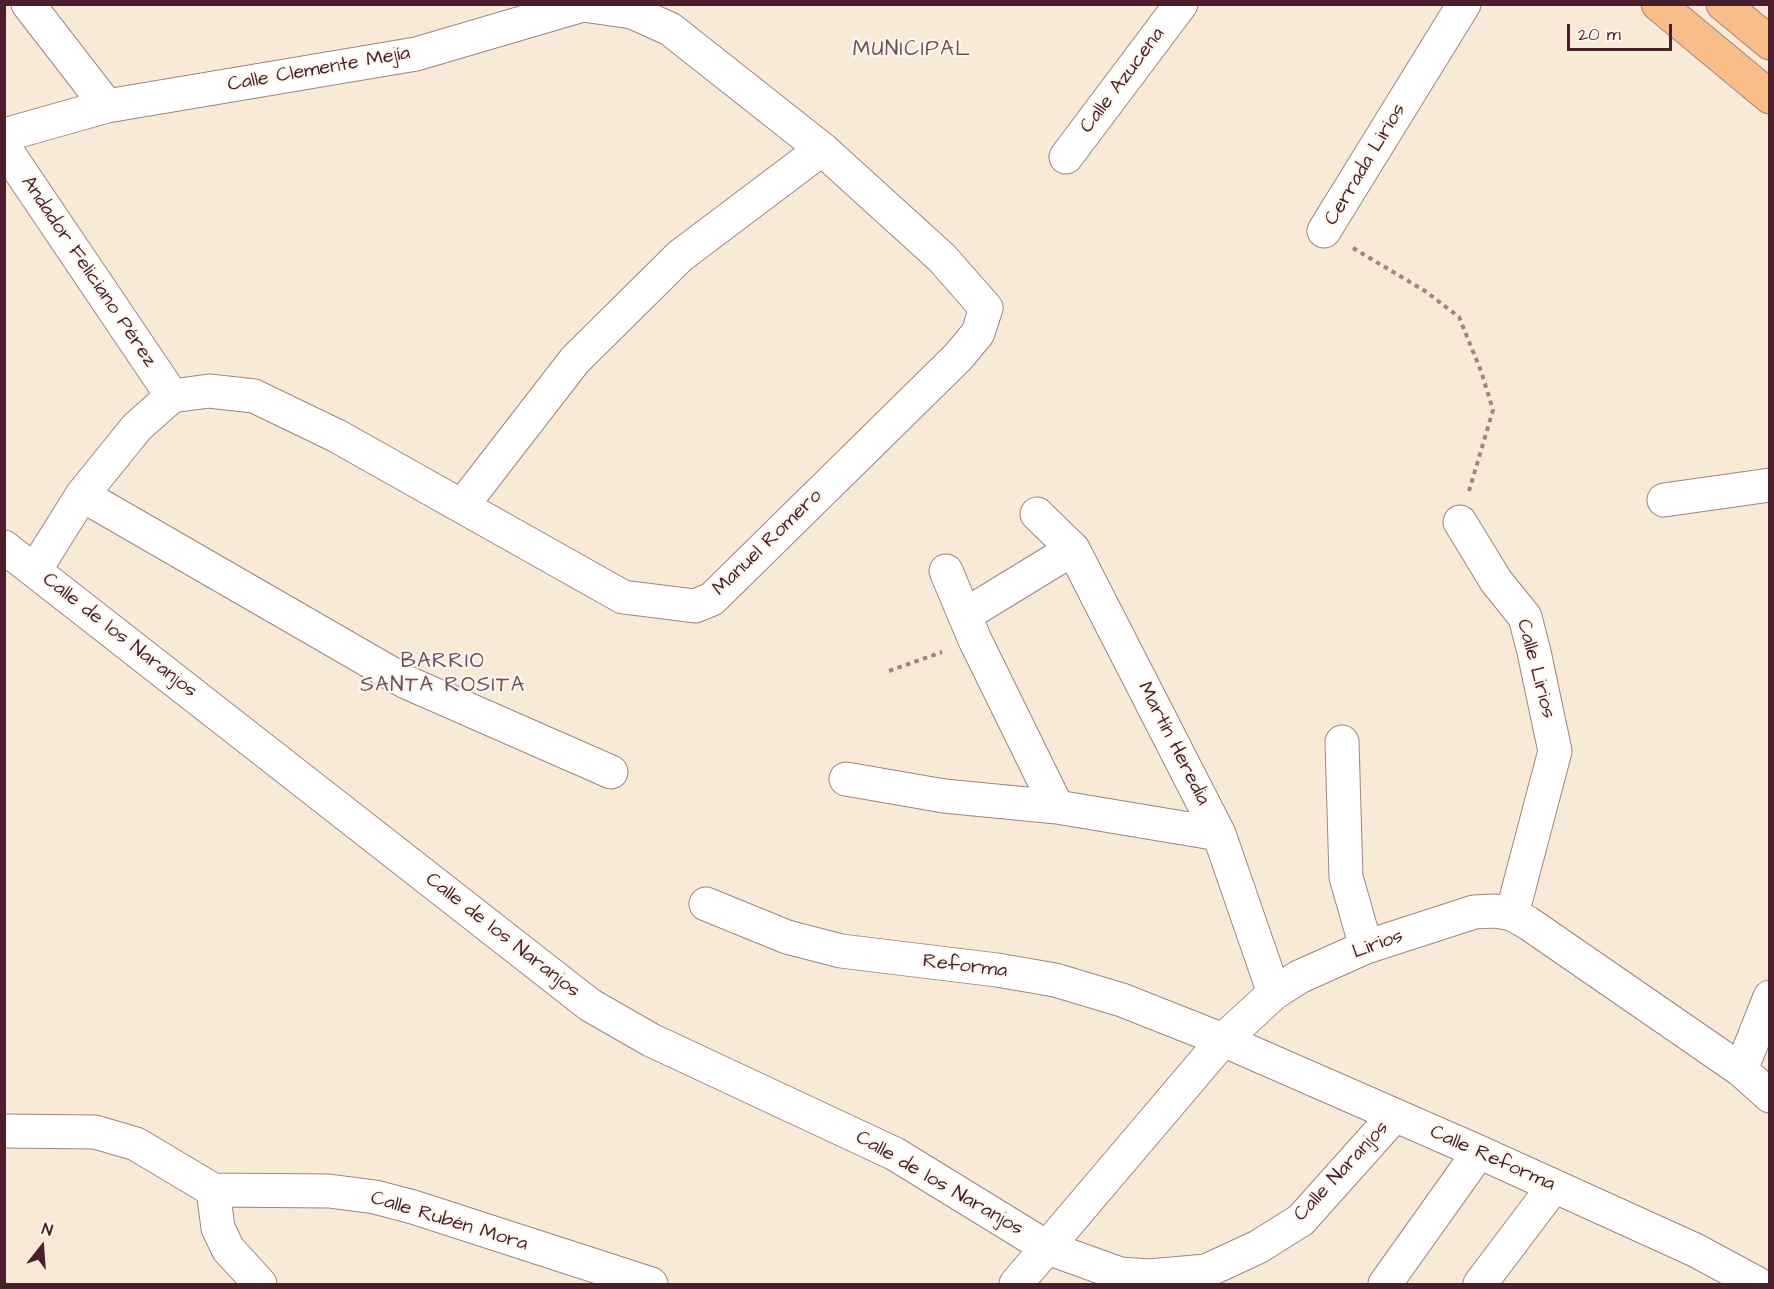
<!DOCTYPE html>
<html>
<head>
<meta charset="utf-8">
<style>
  body { margin:0 }
  #map { position:relative; width:1774px; height:1289px; overflow:hidden; background:#f8ead6; font-family:"Architects Daughter",sans-serif }
  canvas { display:block }
  .frame { position:absolute; inset:0; border:6px solid #4a1f2b; pointer-events:none }
  .north { position:absolute; left:12px; top:1217px; width:60px; height:60px; -webkit-text-stroke:4px #fbf7ec; paint-order:stroke; rotate:17deg; font-size:16px; font-weight:700; line-height:24px; text-align:center; color:#4a1f2b }
  .north::after { content:''; display:block; margin:auto; width:21px; height:27px; background:#4a1f2b; clip-path:polygon(50% 0,100% 100%,50% 72%,0 100%) }
  .scale { position:absolute; left:1567px; top:24px; width:105px; height:27px; box-sizing:border-box; border:3px solid #4a1f2b; border-top:0; padding-left:8px; font-size:18px; line-height:21px; white-space:nowrap; color:#4a1f2b; -webkit-text-stroke:4px #fbf7ec; paint-order:stroke }
</style>
</head>
<body>
<div id="map">
<canvas width="1774" height="1289"></canvas>
<div class="frame"></div>
<div class="north">N</div>
<div class="scale">20 m</div>
</div>
<script>
const context = document.querySelector('canvas').getContext('2d');
context.lineJoin = 'round';
const poly = rows => new Path2D(rows.map(r => 'M' + r).join(''));
function stroke(path, color, width, dash) { context.strokeStyle = color; context.lineWidth = width; context.lineCap = dash ? 'butt' : 'round'; context.setLineDash(dash || []); context.stroke(path); }
function write(font, color, halo, rows, align = 'center') {
  context.font = font + ' "Architects Daughter",sans-serif'; context.lineWidth = 4.5; context.setLineDash([]); context.textBaseline = 'middle'; context.strokeStyle = halo; context.fillStyle = color; for (const [text, x, y, turn = 0] of rows) {
    context.save(); context.translate(x, y); context.rotate((+turn || 0) * Math.PI / 180); context.textAlign = isNaN(turn) ? turn : align; if (halo) context.strokeText(text, 0, 0); context.fillText(text, 0, 0); context.restore();
  }
}
const path = poly([
  [1353,248,1425,291,1459,317,1481,371,1493,410,1469,491],
  [889,671,942,652]
]);
const minor = poly([
  [28,4,107,106],
  [4,135,107,106,416,54,583,5,632,12,670,29,822,149,942,258,986,308,978,333,958,357,712,599,695,606,623,597,337,436,254,396,209,391,172,396,137,427,82,495,35,570],
  [4,147,172,396],
  [1066,157,1181,4],
  [1324,231,1464,4],
  [82,495,406,682,611,772],
  [1664,500,1770,485],
  [462,506,575,360,680,256,822,149],
  [1037,514,1073,549,1219,834,1274,993],
  [1460,522,1496,581,1525,617,1534,652,1555,751,1512,914],
  [4,547,590,1005,651,1040,895,1154,1048,1248,1120,1274,1150,1276,1206,1271,1258,1247,1301,1220,1394,1116],
  [946,571,975,640,1057,807],
  [965,615,1073,549],
  [1342,742,1346,877,1366,947],
  [846,779,944,796,1057,807,1219,834],
  [706,904,787,937,841,951,997,970,1055,980,1122,1000,1223,1040,1479,1152,1695,1250,1758,1284],
  [1741,1070,1770,997],
  [4,1131,95,1132,136,1144,213,1190,329,1191,375,1197,413,1207,651,1284],
  [213,1190,218,1228,228,1249,260,1284],
  [1016,1284,1223,1040,1274,993,1299,977,1366,947,1474,912,1495,911,1512,914,1528,923,1741,1070,1770,1096],
  [1385,1284,1479,1152],
  [1480,1284,1554,1186]
]);
const primary = poly([
  [1658,4,1770,97],
  [1723,4,1770,43]
]);
const streetNames = [
  ["Calle Clemente Mejía",319,70,-10],
  ["Calle Azucena",1123,81,-53],
  ["Cerrada Lirios",1366,165,-59],
  ["Andador Feliciano Pérez",88,272,56],
  ["Manuel Romero",768,543,-44],
  ["Calle de los Naranjos",119,636,38],
  ["Calle Lirios",1535,669,75],
  ["Martín Heredia",1173,744,63],
  ["Calle de los Naranjos",502,936,38],
  ["Lirios",1378,945,-20],
  ["Reforma",965,967,7],
  ["Calle Reforma",1492,1159,24],
  ["Calle Naranjos",1342,1172,-47],
  ["Calle de los Naranjos",939,1184,30],
  ["Calle Rubén Mora",449,1222,17]
];
const neighbourhoodNames = [
  ["MUNICIPAL",912,51],
  ["BARRIO",443,663],
  ["SANTA ROSITA",443,687]
];
stroke(minor, '#a18480', 35);
stroke(primary, '#a18480', 35);
stroke(path, '#a18480', 4, [4.5, 4.5]);
stroke(minor, '#fff', 33);
stroke(primary, '#f8bd89', 33);
write('20px', '#4a1f2b', '#fbf7ec', streetNames);
context.letterSpacing = '1.5px';
write('21px', '#724b63', '#fbf7ec', neighbourhoodNames);
context.letterSpacing = '0px';
</script>
</body>
</html>
